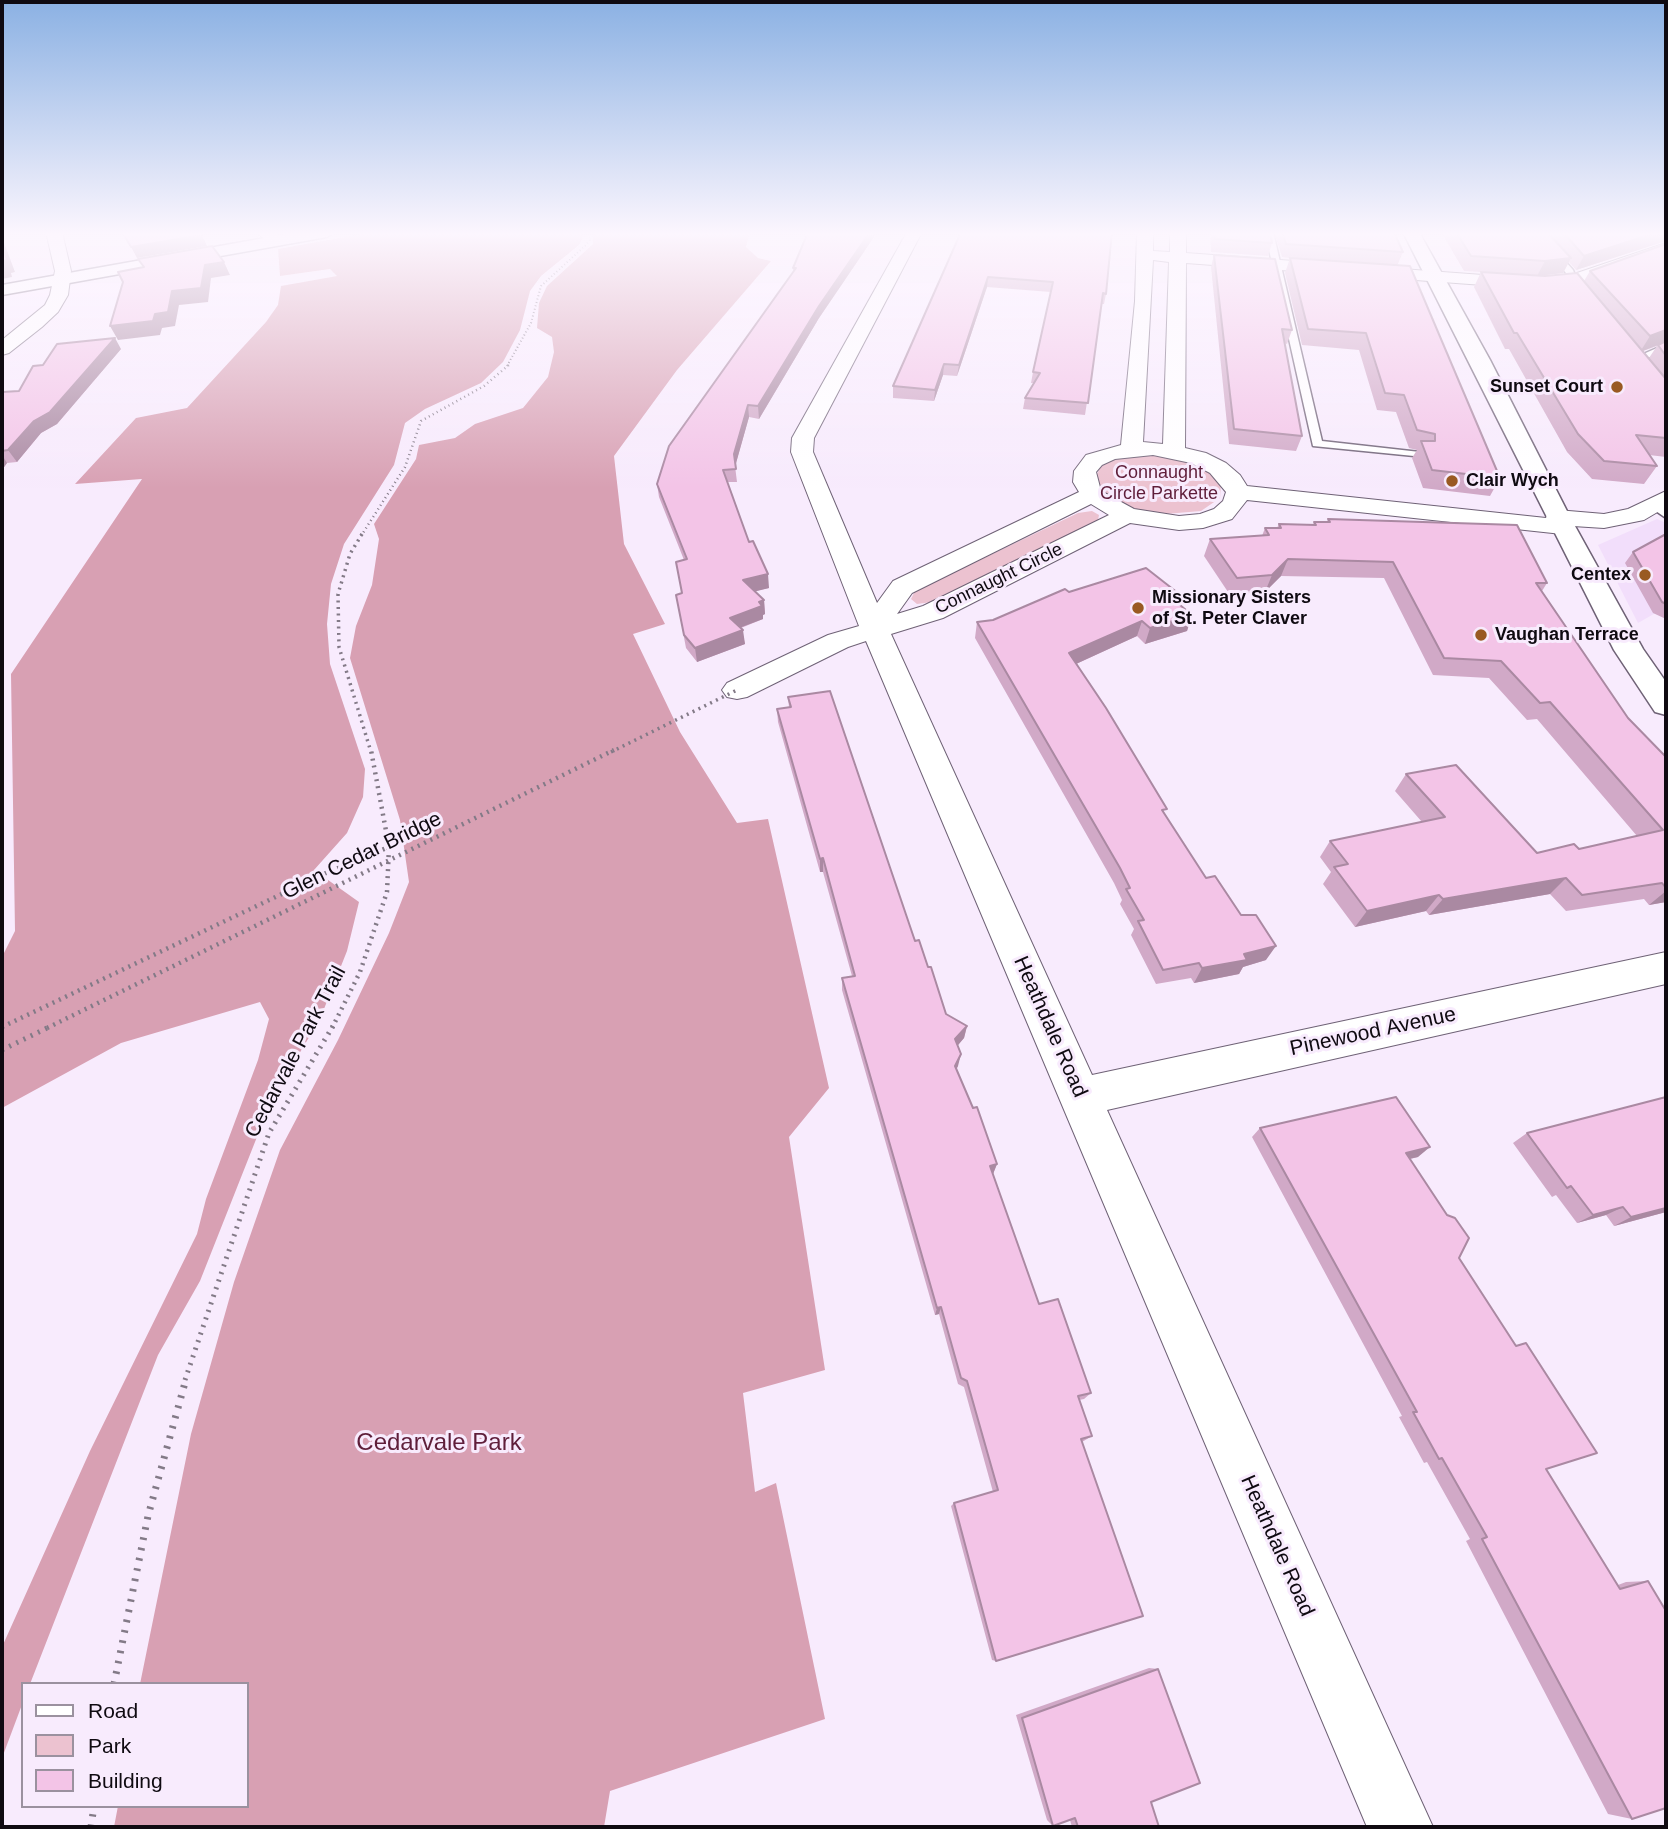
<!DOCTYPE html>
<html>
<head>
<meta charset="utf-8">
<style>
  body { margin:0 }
  #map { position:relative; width:1668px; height:1829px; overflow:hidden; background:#f8ebfd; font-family:Helvetica,sans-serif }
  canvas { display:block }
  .frame { position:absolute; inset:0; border:4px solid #0f0a11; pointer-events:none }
  .legend { position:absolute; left:21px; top:1682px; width:228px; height:126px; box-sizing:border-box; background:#f8ebfd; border:2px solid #9b919f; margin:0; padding:9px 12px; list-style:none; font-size:21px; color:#0f0a11 }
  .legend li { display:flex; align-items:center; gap:14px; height:35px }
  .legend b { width:35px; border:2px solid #9b919f }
</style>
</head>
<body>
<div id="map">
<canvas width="1668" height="1829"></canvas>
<div class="frame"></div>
<ul class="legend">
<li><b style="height:9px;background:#fff"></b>Road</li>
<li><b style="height:19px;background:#ecc2d0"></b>Park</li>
<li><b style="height:19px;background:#f3c4e7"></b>Building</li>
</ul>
</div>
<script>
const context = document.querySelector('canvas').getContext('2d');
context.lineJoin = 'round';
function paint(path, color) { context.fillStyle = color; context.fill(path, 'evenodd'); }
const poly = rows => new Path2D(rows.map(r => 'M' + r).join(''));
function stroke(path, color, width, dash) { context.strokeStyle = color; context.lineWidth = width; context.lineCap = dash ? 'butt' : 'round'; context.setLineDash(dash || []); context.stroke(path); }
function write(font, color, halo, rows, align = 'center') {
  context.font = font + ' Helvetica,sans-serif'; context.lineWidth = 6; context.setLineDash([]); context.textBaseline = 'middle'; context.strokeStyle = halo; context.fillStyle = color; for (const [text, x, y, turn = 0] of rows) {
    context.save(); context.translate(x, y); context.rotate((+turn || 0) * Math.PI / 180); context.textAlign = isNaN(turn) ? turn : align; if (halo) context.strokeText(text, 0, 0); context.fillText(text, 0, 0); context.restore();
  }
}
const built = poly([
  [1657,519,1666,523,1666,607,1638,623,1598,545]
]);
const green = poly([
  [1142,453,1177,457,1208,470,1221,483,1220,498,1201,511,1165,514,1135,509,1102,491,1096,476,1101,466,1117,457],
  [1092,511,1099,515,1098,520,932,602,917,604,911,599,915,591,1078,513]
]);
const forest = poly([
  [372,232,579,232,583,237,579,245,541,276,530,291,520,330,503,362,481,383,425,409,405,423,394,465,344,544,331,584,327,624,330,664,365,769,363,797,347,833,314,870,359,902,347,951,320,1019,272,1099,200,1281,158,1355,30,1684,23,1684,23,1702,2,1758,2,1647,90,1451,197,1234,206,1199,258,1060,269,1019,260,1002,121,1043,2,1108,2,957,15,931,11,674,142,479,75,484,136,418,187,408,266,322,278,305,281,286,337,276,330,269,280,276,278,249],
  [593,232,750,232,746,247,758,258,771,261,677,370,614,456,624,544,665,624,633,634,680,732,737,823,768,819,829,1088,789,1137,825,1370,743,1393,755,1492,776,1483,825,1719,610,1791,604,1827,114,1827,118,1806,247,1806,247,1684,140,1684,191,1434,234,1282,280,1150,338,1040,389,933,409,882,400,820,350,658,356,626,372,585,379,539,374,524,416,459,419,445,455,438,475,424,523,408,548,377,554,352,552,337,537,328,539,303,547,286,593,244]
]);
const pathFar5 = poly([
  [507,366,531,323,541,286,586,245,590,240,588,232]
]);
const pathFar4 = poly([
  [361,536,405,467,421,421,484,386,510,364]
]);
const pathFar3 = poly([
  [362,534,350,554,338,594,339,647,371,752]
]);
const pathFar2 = poly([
  [2,1027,326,873,389,847],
  [332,1028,360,972,387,892,389,847,371,750]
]);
const pathFar1 = poly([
  [185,1380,269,1133,333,1026]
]);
const path = poly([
  [114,1684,148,1516,186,1379],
  [91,1827,94,1806]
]);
const lane = poly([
  [1265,232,1273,232,1322,441,1420,452,1424,453,1424,457,1313,446,1265,232],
  [1536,232,1544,232,1543,236,1573,270,1584,299,1578,299,1566,273,1536,238,1536,232],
  [1666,344,1666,350,1641,361,1632,359,1666,344],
  [1650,501,1658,501,1666,508,1666,518,1650,507,1650,501]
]);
const street = poly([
  [46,232,62,232,71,271,68,295,58,312,42,327,9,353,2,355,2,340,45,305,50,295,55,271,46,232],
  [255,232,273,232,285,241,282,244,272,244,255,232],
  [907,232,922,232,814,438,813,452,877,603,893,581,1079,492,1073,482,1074,471,1086,455,1121,445,1135,301,1137,232,1153,232,1153,251,1170,252,1170,232,1186,232,1186,253,1537,279,1571,275,1666,243,1666,253,1579,284,1537,289,1186,263,1185,448,1206,453,1226,463,1240,475,1247,486,1546,518,1548,512,1557,510,1604,514,1628,509,1666,491,1666,507,1644,520,1604,528,1573,526,1571,532,1562,534,1247,500,1232,519,1203,528,1179,530,1130,523,943,618,891,634,1092,1075,1666,952,1666,984,1107,1110,1433,1827,1367,1827,866,641,848,647,747,697,737,699,727,697,722,690,727,683,828,635,859,626,791,452,792,438,907,232],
  [1153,260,1169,262,1163,444,1143,442,1153,260],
  [1153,455,1191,463,1210,473,1226,492,1223,501,1214,509,1200,514,1179,516,1134,509,1101,491,1096,472,1102,465,1115,459,1153,455],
  [1091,504,1109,515,923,606,897,614,912,593,1091,504]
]);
const secondary = poly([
  [298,232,335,232,327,237,2,295,2,285,298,232],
  [1403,232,1419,232,1490,360,1570,517,1643,649,1666,682,1666,715,1655,712,1614,650,1403,232]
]);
const pathBridgeFar2 = poly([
  [611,752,737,690]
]);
const pathBridgeFar1 = poly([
  [47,1028,614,750]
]);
const pathBridge = poly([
  [2,1050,51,1026]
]);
const wall = poly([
  [961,232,1106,294,1104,304,1102,304,1085,415,1023,409,1025,398,1034,383,1031,383,1033,372,1051,292,987,287,957,376,943,375,934,401,893,398,893,386],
  [1210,232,1270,232,1272,243,1268,256,1211,252],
  [1274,232,1394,232,1403,252,1397,266,1500,478,1490,496,1423,488,1412,458,1417,450,1409,448,1396,412,1377,410,1359,350,1302,345,1285,273,1290,258,1282,257],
  [1441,232,1666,232,1666,241,1576,270,1569,262,1563,273,1539,276,1584,281,1590,271,1666,244,1666,457,1649,455,1657,466,1644,484,1592,479,1567,452,1509,349,1505,349,1474,287,1481,272,1464,271],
  [1657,346,1649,358,1643,351],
  [874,237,819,318,759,419,749,417,735,466,737,482,727,482,749,542,769,588,755,591,764,600,765,614,763,615,763,619,741,628,745,644,697,662,686,648,676,595,682,593,684,560,659,497,657,484,793,273,793,268],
  [1214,255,1292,330,1287,344,1284,343,1302,436,1296,451,1229,444,1211,267],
  [121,349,57,424,41,433,17,462,7,463,2,470,2,392,19,391,43,365],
  [1328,519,1547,583,1542,591,1628,718,1666,757,1666,902,1649,905,1644,899,1566,911,1550,894,1429,915,1426,911,1355,927,1323,884,1331,872,1320,857,1330,841,1422,822,1395,791,1406,774,1537,853,1579,849,1637,836,1537,719,1527,720,1489,678,1433,675,1384,578,1281,576,1265,592,1230,595,1204,556,1210,539,1262,536,1265,528,1277,528,1279,524,1313,525,1314,522,1327,522],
  [1666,534,1666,619,1653,613,1625,563,1633,552],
  [1183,597,1181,606,1192,615,1187,631,1145,644,1137,636,1076,664,1165,814,1206,878,1266,960,1243,967,1239,974,1194,983,1191,978,1156,984,1131,935,1134,929,1120,904,1122,900,1114,883,975,638,977,622],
  [788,697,928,967,946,1014,967,1026,964,1038,958,1045,958,1066,956,1070,997,1164,993,1174,1039,1304,1091,1393,1084,1399,1079,1400,1092,1436,1082,1442,996,1661,992,1660,951,1506,954,1503,993,1492,964,1387,958,1384,939,1314,935,1315,842,990,842,978,852,976,823,872,820,872,778,722,777,709,789,707],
  [1260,1128,1418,1157,1410,1159,1459,1258,1546,1469,1618,1585,1626,1582,1648,1581,1632,1819,1608,1814,1466,1541,1470,1539,1427,1462,1424,1463,1399,1417,1402,1416,1252,1137],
  [1527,1133,1666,1212,1614,1226,1606,1215,1577,1223,1556,1195,1552,1197,1513,1143],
  [1149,1668,1158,1669,1151,1802,1159,1827,1072,1827,1070,1820,1053,1826,1047,1820,1016,1715]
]);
const shadedWall = poly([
  [870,232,876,232,874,237,819,318,759,419,758,406,819,306],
  [1658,232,1666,232,1666,241,1576,270,1584,256],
  [202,235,207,246,137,258,131,247],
  [2,237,15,272,11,273,12,277,2,279],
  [1571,258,1563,273,1537,276,1545,261],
  [224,262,230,275,211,278,208,302,179,305,175,326,162,328,160,335,118,340,110,326,155,314,172,291,205,265],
  [988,277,987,287,957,376,959,365],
  [1666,330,1666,342,1640,352,1650,336],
  [115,338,121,349,57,424,41,433,17,462,8,450,34,421],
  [944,364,943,375,934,401,935,390],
  [748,405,749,417,735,467,734,454],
  [2,455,7,463,2,470],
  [1288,559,1281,576,1265,592,1272,575],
  [768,574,769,588,745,594,743,580],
  [1183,597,1178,613,1174,600],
  [764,600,765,614,763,615,763,619,731,631,730,618],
  [1192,615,1187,631,1145,644,1150,628],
  [1142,621,1137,636,1065,669,1069,653],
  [743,630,745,644,697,662,695,648],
  [823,858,823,872,820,872,820,859],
  [1566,878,1550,894,1429,915,1443,899],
  [1666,891,1666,902,1649,905],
  [1439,895,1426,911,1355,927,1367,911],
  [1276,946,1266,960,1243,967,1239,974,1194,983,1202,968,1244,954],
  [967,1026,964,1038,953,1051,955,1039],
  [961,1054,958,1066,952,1077,955,1066],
  [1430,1147,1418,1157,1395,1162,1406,1153],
  [997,1164,993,1174,990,1166],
  [1623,1207,1606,1215,1577,1223,1593,1215],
  [1666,1208,1666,1212,1614,1226,1631,1217],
  [941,1307,939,1314,935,1315,937,1308]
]);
const building = poly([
  [122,232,200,232,202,235,131,247,122,232],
  [808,232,870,232,819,306,758,406,748,405,734,454,736,469,723,470,749,542,753,541,768,574,743,580,764,600,759,602,762,606,730,618,743,630,695,648,684,635,676,595,682,593,676,562,687,559,657,484,669,446,796,268,793,268,808,232],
  [961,232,1112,232,1106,294,1103,293,1088,403,1025,398,1040,373,1033,372,1053,282,988,277,959,365,944,364,935,390,893,386,961,232],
  [1214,232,1270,232,1272,243,1215,239,1214,232],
  [1282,232,1394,232,1403,252,1286,244,1282,232],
  [1456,232,1547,232,1571,258,1545,261,1471,256,1456,232],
  [1563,232,1658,232,1584,256,1563,232],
  [1666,244,1666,330,1650,336,1590,271,1666,244],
  [2,245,7,260,3,261,4,265,2,265,2,245],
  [212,246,224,262,205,265,201,288,172,291,168,312,155,314,153,321,110,326,123,282,118,272,144,267,138,259,212,246],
  [1214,255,1275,259,1292,330,1282,329,1302,436,1234,429,1214,255],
  [1290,258,1410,266,1500,478,1432,470,1421,441,1435,441,1435,434,1417,430,1404,395,1385,393,1366,333,1308,329,1290,258],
  [1481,272,1545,276,1577,273,1666,379,1666,438,1636,435,1657,466,1604,461,1578,434,1517,333,1514,333,1481,272],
  [115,338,50,412,34,421,8,450,2,451,2,392,19,391,33,366,43,365,57,344,115,338],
  [1666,341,1666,356,1658,345,1666,341],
  [1328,519,1517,525,1547,583,1536,583,1628,718,1666,757,1666,888,1662,883,1582,895,1566,878,1443,899,1439,895,1367,911,1334,867,1348,864,1330,841,1445,817,1406,774,1456,765,1537,853,1574,844,1579,849,1663,830,1550,702,1540,703,1501,661,1444,658,1393,562,1288,559,1272,575,1237,578,1210,539,1269,535,1265,528,1281,528,1279,524,1316,525,1314,522,1330,522,1328,519],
  [1666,534,1666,604,1662,602,1633,552,1666,534],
  [1146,568,1183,597,1174,600,1192,615,1150,628,1142,621,1069,653,1106,708,1167,809,1162,810,1206,878,1215,876,1241,915,1256,915,1276,946,1244,954,1247,960,1202,968,1199,963,1163,970,1138,921,1144,920,1126,889,1130,888,1120,868,977,622,993,620,1065,589,1069,592,1146,568],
  [830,691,915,941,919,940,928,967,931,967,946,1014,967,1026,955,1039,961,1054,955,1066,973,1108,977,1107,997,1164,990,1166,1039,1304,1058,1299,1091,1393,1078,1396,1092,1436,1081,1439,1143,1616,996,1661,954,1503,998,1490,967,1381,961,1378,941,1307,937,1308,842,978,855,976,823,858,820,859,777,709,791,707,788,697,830,691],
  [1396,1097,1430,1147,1406,1153,1447,1215,1455,1218,1469,1238,1459,1258,1516,1346,1526,1343,1597,1453,1546,1469,1620,1589,1648,1581,1666,1611,1666,1808,1632,1819,1482,1539,1487,1537,1442,1458,1439,1459,1413,1412,1417,1412,1260,1128,1396,1097],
  [1666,1097,1666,1208,1631,1217,1623,1207,1593,1215,1571,1186,1567,1188,1527,1133,1666,1097],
  [1158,1669,1200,1783,1151,1802,1159,1827,1078,1827,1075,1818,1053,1826,1022,1718,1158,1669]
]);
const markers = [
  [1617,387,7,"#995a22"],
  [1452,481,7,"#995a22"],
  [1645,575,7,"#995a22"],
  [1138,608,7,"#995a22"],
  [1481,635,7,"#995a22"]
];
const farPoinames = [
  ["Sunset Court",1603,387,"right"],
  ["Clair Wych",1466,481],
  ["Centex",1631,575,"right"],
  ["Missionary Sisters",1152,598],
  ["of St. Peter Claver",1152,619],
  ["Vaughan Terrace",1495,635]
];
const farParknames = [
  ["Connaught",1159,473],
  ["Circle Parkette",1159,494]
];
const farStreetnames = [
  ["Connaught Circle",999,579,-26]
];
const streetNames = [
  ["Glen Cedar Bridge",362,856,-26],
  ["Heathdale Road",1050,1027,66],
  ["Pinewood Avenue",1373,1032,-12],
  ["Cedarvale Park Trail",296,1052,-62],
  ["Heathdale Road",1277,1546,66]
];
const nearParknames = [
  ["Cedarvale Park",439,1443]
];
paint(built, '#f2defb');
paint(green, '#ecc2d0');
paint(forest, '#d8a0b3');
stroke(lane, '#6f6276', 3);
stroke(street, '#6f6276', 2);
stroke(secondary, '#6f6276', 3);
stroke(pathFar5, '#837a87', 2, [1, 2.5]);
stroke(pathFar4, '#837a87', 2.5, [1, 3.5]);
stroke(pathFar3, '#837a87', 3.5, [2, 4.5]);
stroke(pathFar2, '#837a87', 4.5, [2, 5]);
stroke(pathFar1, '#837a87', 5, [2, 6]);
stroke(path, '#837a87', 7, [2.5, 8]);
paint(lane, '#fff');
paint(street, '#fff');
paint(secondary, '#fff');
stroke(pathBridgeFar2, '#837a87', 3.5, [2, 4.5]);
stroke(pathBridgeFar1, '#837a87', 4.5, [2, 5]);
stroke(pathBridge, '#837a87', 5, [2, 6]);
paint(wall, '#d1a9c7');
paint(shadedWall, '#aa89a2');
paint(building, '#f3c4e7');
stroke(building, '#aa89a2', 2);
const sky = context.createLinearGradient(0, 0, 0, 488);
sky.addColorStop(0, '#8bb1e3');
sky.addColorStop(0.48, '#fcf6fe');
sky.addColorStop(1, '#fcf6fe00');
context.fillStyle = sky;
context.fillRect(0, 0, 1668, 488);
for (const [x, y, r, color] of markers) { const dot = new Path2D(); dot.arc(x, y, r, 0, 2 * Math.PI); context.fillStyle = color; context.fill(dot); stroke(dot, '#f8ebfd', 2.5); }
write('bold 18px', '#0f0a11', '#f8ebfd', farPoinames, 'left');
write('18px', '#5f1e3a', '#f8ebfd', farParknames);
write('18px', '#0f0a11', '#f8ebfd', farStreetnames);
write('21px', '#0f0a11', '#f8ebfd', streetNames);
write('24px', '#5f1e3a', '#f8ebfd', nearParknames);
</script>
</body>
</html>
